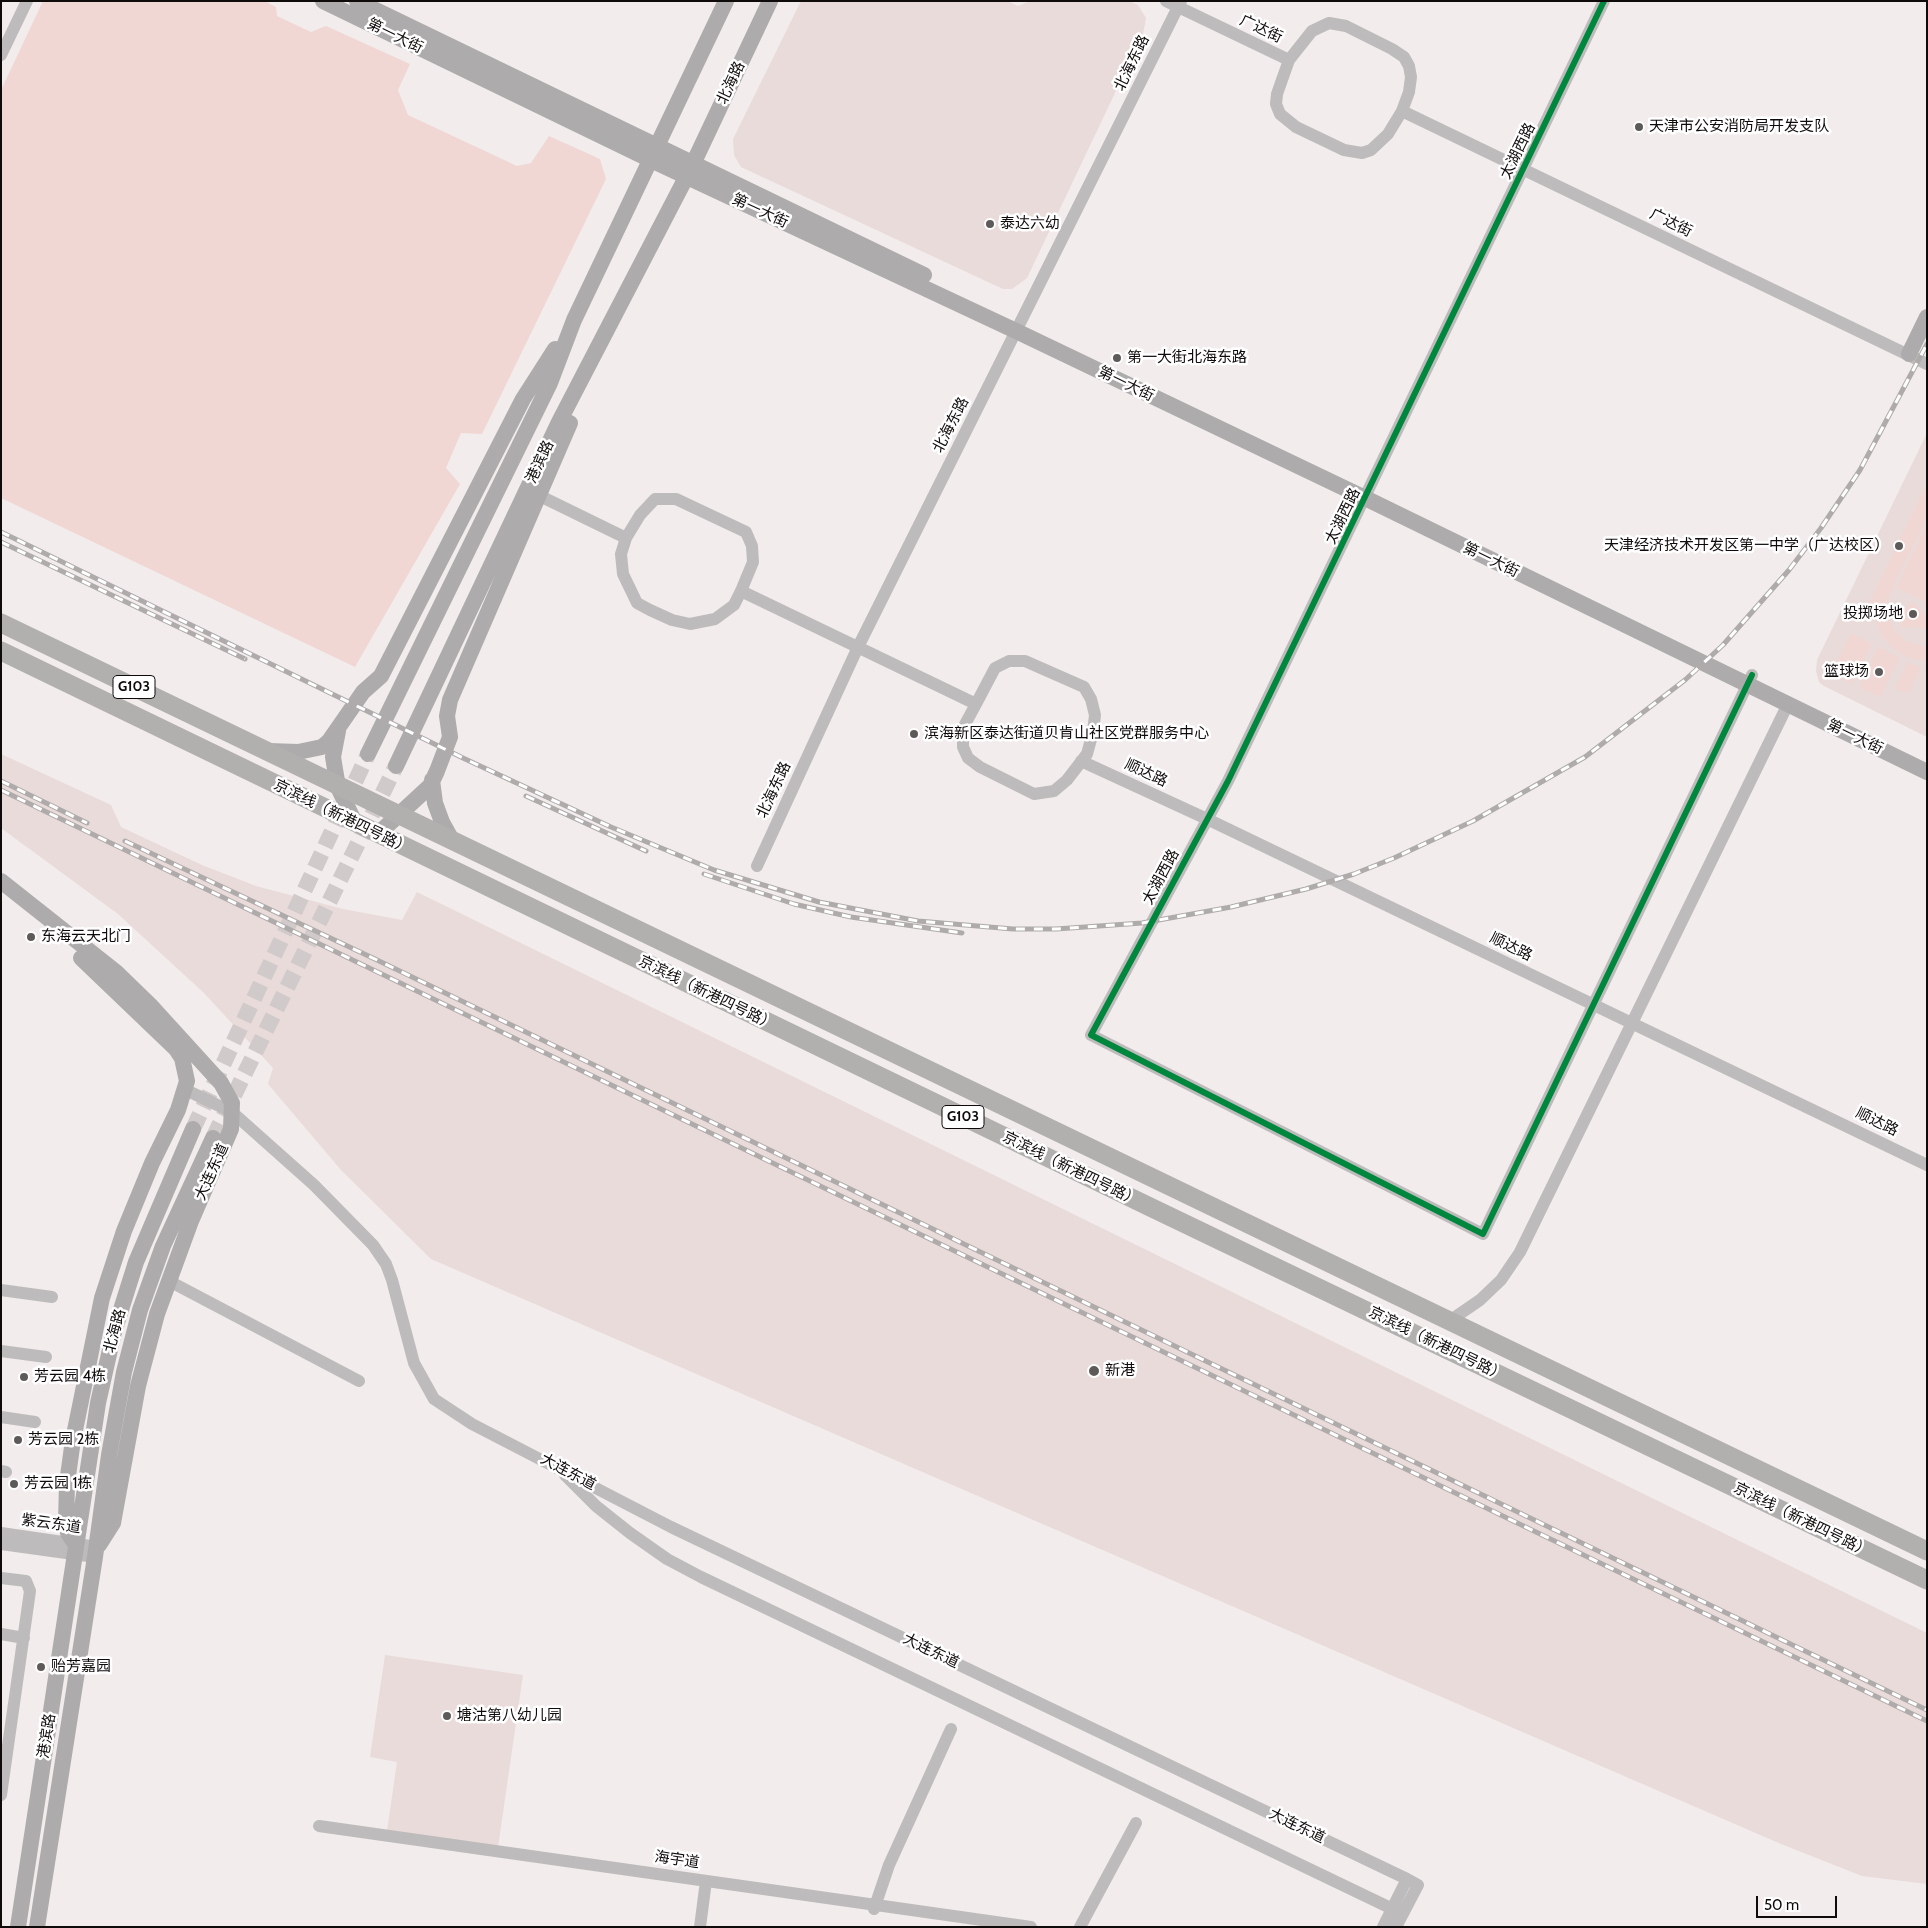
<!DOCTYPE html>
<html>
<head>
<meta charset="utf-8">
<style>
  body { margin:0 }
  #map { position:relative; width:1928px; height:1928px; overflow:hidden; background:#f2ecec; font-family:Cabin,sans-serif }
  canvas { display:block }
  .frame { position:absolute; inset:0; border:2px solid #0f0b0a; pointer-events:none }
  .scale { position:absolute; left:1756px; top:1896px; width:81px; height:22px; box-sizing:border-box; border:2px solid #0f0b0a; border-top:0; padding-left:6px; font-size:15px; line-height:18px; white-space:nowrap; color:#0f0b0a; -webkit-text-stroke:4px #fff; paint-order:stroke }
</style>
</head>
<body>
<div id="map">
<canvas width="1928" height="1928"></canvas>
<div class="frame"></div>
<div class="scale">50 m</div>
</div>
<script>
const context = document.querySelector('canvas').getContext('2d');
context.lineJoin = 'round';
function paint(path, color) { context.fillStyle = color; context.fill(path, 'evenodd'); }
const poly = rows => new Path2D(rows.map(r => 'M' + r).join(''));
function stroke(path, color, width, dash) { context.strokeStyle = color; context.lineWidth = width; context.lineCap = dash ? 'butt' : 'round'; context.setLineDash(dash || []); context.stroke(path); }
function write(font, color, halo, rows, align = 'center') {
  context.font = font + ' Cabin,"Noto Sans SC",sans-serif'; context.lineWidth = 5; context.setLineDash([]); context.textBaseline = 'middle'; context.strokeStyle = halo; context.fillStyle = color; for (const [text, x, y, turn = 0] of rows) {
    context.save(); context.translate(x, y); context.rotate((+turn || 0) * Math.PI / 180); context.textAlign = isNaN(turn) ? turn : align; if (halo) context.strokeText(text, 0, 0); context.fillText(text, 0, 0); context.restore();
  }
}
const built = poly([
  [801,1,1007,1,1018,6,1030,1,1129,1,1138,5,1146,18,1143,34,1027,278,1019,284,1012,289,1003,289,741,167,734,155,733,139],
  [1927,433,1927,737,1824,686,1819,682,1816,671,1817,660],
  [1,754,111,805,121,827,202,865,256,886,343,909,402,920,417,892,1927,1633,1927,1884,1862,1876,1781,1844,431,1259,341,1170,268,1084,273,1068,204,993,118,914,1,828],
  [385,1655,523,1675,498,1847,387,1831,397,1762,370,1757]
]);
const green = poly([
  [43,1,265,1,276,7,277,16,311,32,326,26,410,64,398,90,408,115,517,166,531,163,549,136,600,159,606,179,482,434,461,433,446,468,460,484,355,667,1,498,1,90],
  [1927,483,1927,517,1894,584,1887,604,1888,617,1895,631,1906,641,1927,647,1927,661,1908,658,1894,649,1883,638,1872,612,1866,609],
  [1927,524,1927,602,1896,588],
  [1913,602,1927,617,1927,628,1900,627,1902,612],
  [1851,633,1872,644,1852,684,1831,673],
  [1878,647,1900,657,1880,697,1859,687],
  [1908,662,1921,668,1908,694,1895,688]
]);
const majorTunnel = poly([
  [193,1129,368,754],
  [213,1138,396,766]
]);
const minor = poly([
  [1166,1,1289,60],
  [1604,1,1228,781,1091,1035,1483,1234,1752,675],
  [1329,23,1346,26,1392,49,1404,57,1409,66,1411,77,1409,92,1402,111,1388,134,1371,150,1362,153,1344,150,1296,127,1280,114,1276,104,1277,94,1289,60,1312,31,1329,23],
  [1,55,27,1],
  [1402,111,1927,364],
  [540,496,626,538,640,515,655,499,676,499,746,532,752,546,753,562,741,591,976,704,995,668,1009,661,1025,661,1084,687,1091,699,1095,715,1093,732,1087,754,1067,780,1054,791,1034,794,980,767,968,758,963,747,963,728,976,704],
  [626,538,621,554,623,574,637,603,650,610,672,620,690,624,715,619,734,605,741,591],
  [1081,761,1207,819,1927,1165],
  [757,866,858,647,1181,1],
  [186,1090,232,1112,314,1185,373,1245,386,1264,392,1280,414,1363,434,1399,472,1424,671,1527,1407,1879,1418,1885,1396,1927],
  [169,1281,359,1381],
  [1,1290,52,1297],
  [1448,1322,1480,1300,1501,1280,1520,1252,1788,704],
  [1,1351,46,1357],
  [1,1417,35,1422],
  [1,1471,6,1472],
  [565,1475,596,1506,630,1533,667,1559,701,1577,1403,1914],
  [1,1533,97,1547],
  [1,1544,95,1557],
  [1,1578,26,1581,30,1591,1,1795],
  [1,1634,24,1638],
  [319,1826,1031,1927],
  [874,1909,889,1865,951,1729],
  [700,1927,706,1881],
  [1080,1927,1136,1823],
  [1383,1927,1407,1879]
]);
const major = poly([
  [323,1,651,160,1016,331,1365,498,1927,772],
  [357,1,924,275],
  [1909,354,1927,317],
  [338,731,333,757,338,787,355,823],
  [268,751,298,752,322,747,329,741,363,692,381,676,523,399,555,349],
  [368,754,550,383,574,320,726,1],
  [396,766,559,422,693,164,770,1],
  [432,780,435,803,442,822,453,842],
  [378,834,430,786,437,771,450,737,447,716,450,700,570,423],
  [1,881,116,972,150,1005,221,1083,232,1103,231,1129,191,1221,157,1314,138,1386,113,1523,99,1545],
  [76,1545,68,1533,66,1523,67,1483,73,1440,102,1298,124,1231,152,1163,178,1110,187,1081,182,1058,176,1049,81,958],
  [18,1927,98,1403,114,1332,136,1262,193,1129],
  [37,1927,95,1557,109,1455,124,1372,140,1310,163,1246,213,1138]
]);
const highway = poly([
  [1,623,1927,1551],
  [1,651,1148,1206,1927,1580]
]);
const rail = poly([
  [1,532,463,758,611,827,714,870,819,902,918,921,1013,929,1056,929,1142,923,1231,907,1306,889,1354,874,1394,858,1473,821,1585,757,1685,680,1723,645,1789,570,1821,528,1860,470,1927,344],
  [1,542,245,659],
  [1,781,87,823],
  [1,790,1927,1721],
  [526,796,646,851],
  [125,841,377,960,1927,1710],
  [704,874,794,904,851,917,962,933]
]);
const cycleway = poly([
  [1604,1,1228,781,1091,1035,1483,1234,1752,675]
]);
const markers = [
  [1639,127,5,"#5e5a59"],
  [990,224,5,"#5e5a59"],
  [1117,358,5,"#5e5a59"],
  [1899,546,5,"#5e5a59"],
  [1913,614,5,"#5e5a59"],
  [1879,672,5,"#5e5a59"],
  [914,734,5,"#5e5a59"],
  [31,937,5,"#5e5a59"],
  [1094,1371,6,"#5e5a59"],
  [24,1377,5,"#5e5a59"],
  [18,1440,5,"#5e5a59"],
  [14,1484,5,"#5e5a59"],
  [41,1667,5,"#5e5a59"],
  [447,1716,5,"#5e5a59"]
];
const shields = [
  [134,687,42],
  [963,1117,42]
];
const shieldNames = [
  ["G103",134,687],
  ["G103",963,1117]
];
const streetNames = [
  ["广达街",1261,29,25],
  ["第一大街",395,36,26],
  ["北海东路",1132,63,-64],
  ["北海路",731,83,-65],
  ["太湖西路",1518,151,-64],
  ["第一大街",760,211,25],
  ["广达街",1671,223,26],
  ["第一大街",1126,384,26],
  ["北海东路",951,425,-63],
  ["港滨路",540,462,-65],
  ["太湖西路",1343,516,-64],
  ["第一大街",1491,560,26],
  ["第一大街",1855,737,26],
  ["顺达路",1146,773,25],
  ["北海东路",774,790,-65],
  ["京滨线（新港四号路）",342,817,26],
  ["太湖西路",1161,877,-62],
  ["顺达路",1511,947,26],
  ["京滨线（新港四号路）",707,993,26],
  ["顺达路",1877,1122,26],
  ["京滨线（新港四号路）",1071,1169,26],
  ["大连东道",212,1172,-66],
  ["北海路",115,1331,-75],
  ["京滨线（新港四号路）",1437,1344,26],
  ["大连东道",568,1472,28],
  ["京滨线（新港四号路）",1802,1520,26],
  ["紫云东道",51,1524,8],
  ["大连东道",931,1651,26],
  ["港滨路",47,1736,-81],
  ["大连东道",1297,1826,26],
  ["海宇道",677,1860,8]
];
const poiNames = [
  ["天津市公安消防局开发支队",1649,127],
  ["泰达六幼",1000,224],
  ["第一大街北海东路",1127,358],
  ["天津经济技术开发区第一中学（广达校区）",1889,546,"right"],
  ["投掷场地",1903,614,"right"],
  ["篮球场",1869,672,"right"],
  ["滨海新区泰达街道贝肯山社区党群服务中心",924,734],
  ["东海云天北门",41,937],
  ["新港",1105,1371],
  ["芳云园 4栋",34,1377],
  ["芳云园 2栋",28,1440],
  ["芳云园 1栋",24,1484],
  ["贻芳嘉园",51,1667],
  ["塘沽第八幼儿园",457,1716]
];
paint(built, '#e9dbd9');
paint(green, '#f0d7d4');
stroke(majorTunnel, '#d0caca', 16, [16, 8]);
stroke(minor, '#bdbbbb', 12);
stroke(major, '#adabab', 16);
stroke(highway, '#b2afaf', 19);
stroke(rail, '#afabab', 5);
stroke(rail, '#fff', 3, [9]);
stroke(cycleway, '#00873e', 6);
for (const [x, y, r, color] of markers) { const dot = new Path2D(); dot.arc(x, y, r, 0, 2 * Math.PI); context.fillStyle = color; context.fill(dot); stroke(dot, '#fff', 2); }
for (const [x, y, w] of shields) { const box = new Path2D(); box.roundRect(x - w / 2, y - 11.5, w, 23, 4); context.fillStyle = '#fff'; context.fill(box); stroke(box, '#0f0b0a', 1); }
write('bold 14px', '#0f0b0a', null, shieldNames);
write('15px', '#0f0b0a', '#fff', streetNames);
write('15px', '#0f0b0a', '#fff', poiNames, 'left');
</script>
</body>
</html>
